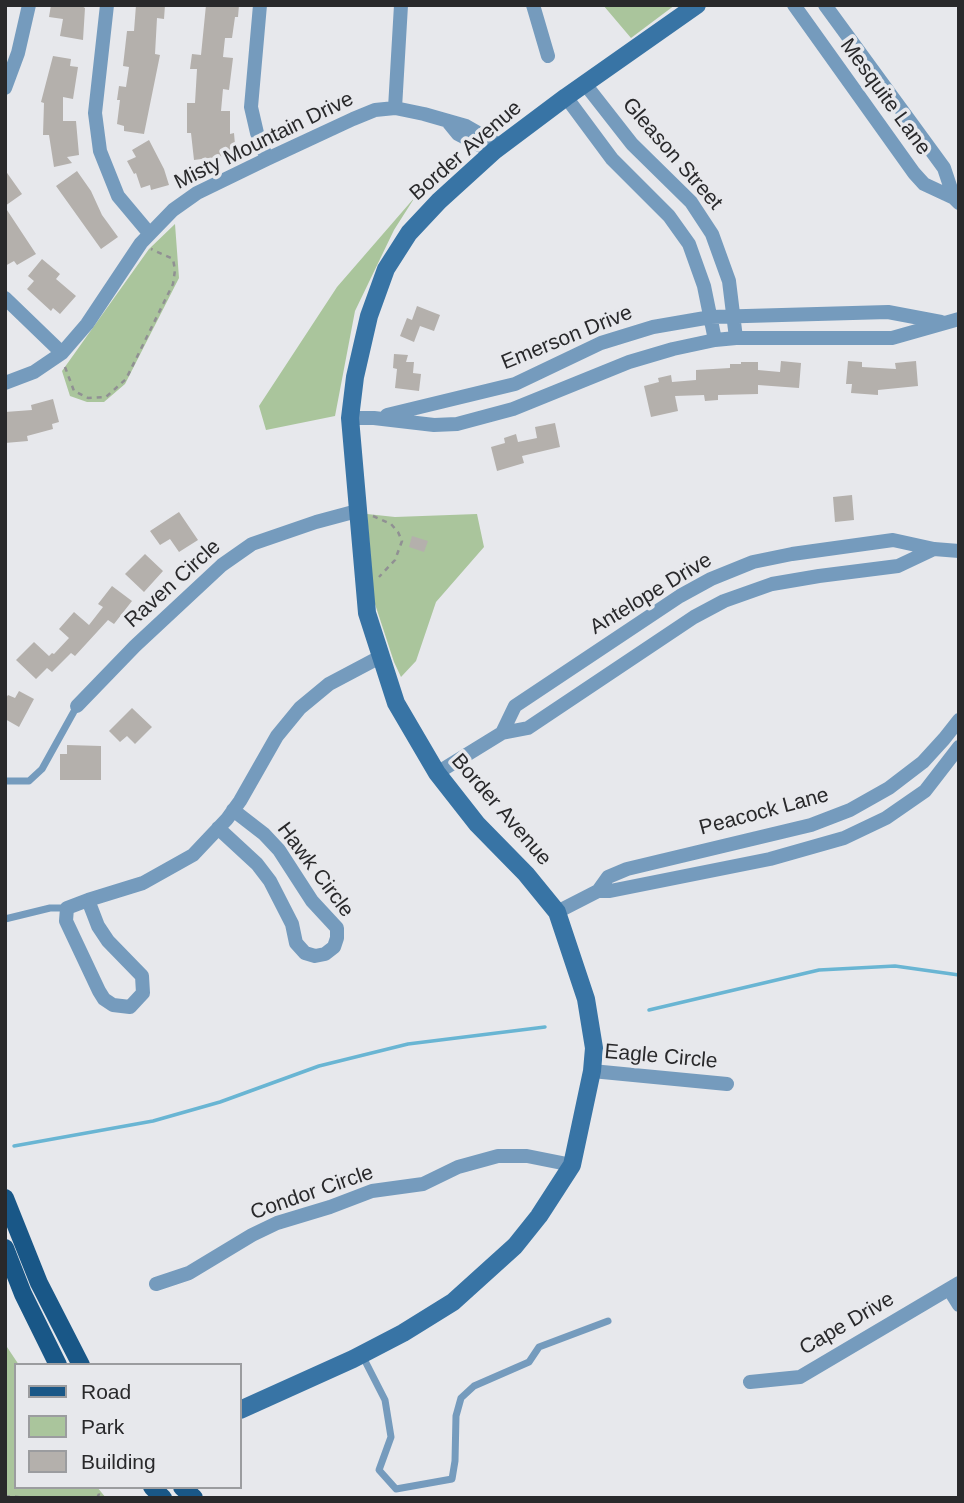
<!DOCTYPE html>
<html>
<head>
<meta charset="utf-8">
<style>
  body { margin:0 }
  #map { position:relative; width:964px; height:1503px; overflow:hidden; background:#e7e8ec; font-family:Helvetica,sans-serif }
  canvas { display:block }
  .frame { position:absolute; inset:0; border:7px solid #29292b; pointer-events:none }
  .legend { position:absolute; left:14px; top:1363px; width:228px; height:126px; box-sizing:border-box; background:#e7e8ec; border:2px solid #9b9c9f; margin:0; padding:9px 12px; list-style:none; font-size:21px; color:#29292b }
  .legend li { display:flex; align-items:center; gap:14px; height:35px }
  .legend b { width:35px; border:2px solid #9b9c9f }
</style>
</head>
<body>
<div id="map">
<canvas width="964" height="1503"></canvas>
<div class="frame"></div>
<ul class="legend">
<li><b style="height:9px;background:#195787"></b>Road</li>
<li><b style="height:19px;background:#aac59c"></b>Park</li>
<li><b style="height:19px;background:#b4b0ac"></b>Building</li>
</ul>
</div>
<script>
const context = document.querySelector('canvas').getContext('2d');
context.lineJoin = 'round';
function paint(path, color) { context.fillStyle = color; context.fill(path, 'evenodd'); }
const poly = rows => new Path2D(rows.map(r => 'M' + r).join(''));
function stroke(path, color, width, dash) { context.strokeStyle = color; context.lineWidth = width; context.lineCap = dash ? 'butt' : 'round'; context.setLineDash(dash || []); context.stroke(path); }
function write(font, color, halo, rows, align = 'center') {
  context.font = font + ' Helvetica,sans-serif'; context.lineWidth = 7; context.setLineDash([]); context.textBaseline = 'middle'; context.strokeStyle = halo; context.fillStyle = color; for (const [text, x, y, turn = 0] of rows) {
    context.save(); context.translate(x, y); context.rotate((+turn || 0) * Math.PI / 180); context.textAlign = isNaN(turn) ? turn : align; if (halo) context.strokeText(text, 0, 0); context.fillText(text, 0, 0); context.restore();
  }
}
const green = poly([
  [603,5,675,5,631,38],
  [415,197,394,230,355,311,335,416,266,430,259,406,337,287],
  [175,224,179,278,125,384,104,402,87,402,70,396,62,371,149,249],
  [367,514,395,517,477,514,484,547,436,602,416,661,401,677,394,662,374,601],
  [5,1344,19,1365,16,1365,16,1487,97,1487,106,1498,5,1498]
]);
const stream = poly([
  [649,1010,819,970,895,966,959,975],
  [14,1146,153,1121,220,1102,319,1066,408,1044,545,1027]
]);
const building = poly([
  [51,5,80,5,85,8,83,40,60,36,63,19,49,17],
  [136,5,165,5,164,19,157,18,155,54,160,55,144,134,124,131,124,126,117,124,120,100,117,100,119,86,126,87,129,67,123,66,127,31,134,31],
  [206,5,239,5,238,17,235,17,232,38,225,38,223,57,233,58,229,90,223,89,221,111,230,111,230,134,234,133,235,145,231,145,232,155,194,160,191,133,187,133,187,103,195,103,197,69,190,69,192,54,201,55],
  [53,56,71,59,70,66,78,67,73,99,63,97,63,121,76,121,79,155,67,157,72,163,54,167,49,135,43,135,44,103,41,102],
  [149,140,164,169,169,185,151,190,150,185,141,188,136,173,134,174,127,161,136,157,132,150],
  [5,170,22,194,5,206],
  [77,171,91,191,102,215,118,237,101,249,56,186],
  [5,207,36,254,17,265,14,261,5,266],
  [42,259,60,274,56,279,76,296,60,314,53,308,51,311,27,289,34,281,28,276],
  [417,306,440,315,434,331,420,326,414,342,400,336,407,318,412,320],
  [394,354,408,355,406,362,414,362,413,373,421,374,419,391,395,388,397,369,393,368],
  [781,361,801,363,799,388,758,385,758,394,718,395,718,400,705,401,704,395,675,396,678,411,651,417,644,386,659,382,658,378,671,375,672,382,696,380,696,370,730,368,730,364,741,364,741,362,758,362,758,370,780,372],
  [848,361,862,362,862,367,896,369,895,363,916,361,918,386,878,390,878,395,851,393,852,384,846,384],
  [53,399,59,422,52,424,53,429,27,436,28,441,5,443,5,412,32,410,31,405],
  [555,423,560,447,522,456,524,463,497,471,491,447,505,443,504,438,516,434,518,442,537,438,535,427],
  [852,495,854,520,835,522,833,497],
  [179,512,198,540,179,552,170,539,160,545,150,531],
  [412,536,428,541,424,552,409,547],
  [145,554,163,571,144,592,125,574],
  [112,586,132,601,114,624,108,620,75,656,71,653,52,672,47,668,36,679,16,660,34,642,49,656,52,653,54,654,69,638,59,629,74,612,89,625,103,607,98,604],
  [19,691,34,699,19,727,5,719,5,700,8,695,15,698],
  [132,708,152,727,135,744,127,736,120,742,109,731],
  [67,745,101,746,101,780,60,780,60,754,67,754]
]);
const path = poly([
  [65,367,74,391,88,398,106,397,126,379,173,284,175,270,173,259,151,249],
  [373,516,391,524,398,532,402,541,395,560,379,577],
  [5,1496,30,1498],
  [97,1498,99,1494,98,1487]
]);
const lane = poly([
  [5,781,29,781,42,769,77,706],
  [5,919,50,908,67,908],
  [362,1355,385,1400,391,1437,379,1470,396,1489,452,1479,455,1461,456,1416,461,1398,474,1386,529,1362,539,1347,608,1321]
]);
const street = poly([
  [107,5,95,113,100,151,118,196,149,233],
  [260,5,251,107,257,133,267,159],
  [533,5,548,56],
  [794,5,914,173,924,184,954,198,959,203],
  [825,5,944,168,954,198],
  [585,84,632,144,691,202,712,234,729,281,736,338],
  [5,88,18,53,29,5],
  [566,97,612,159,669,216,689,244,704,286,715,340],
  [395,108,401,5],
  [449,123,458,134,493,152],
  [5,298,62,353],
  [5,383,34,372,62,353,87,324,141,243,173,210,197,193,267,159,353,119,375,110,395,108,424,114,466,126,501,146],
  [387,415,515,384,601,343,653,327,711,317,888,312,941,322],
  [350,418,374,418,434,425,457,424,513,409,629,362,673,349,715,340,736,338,892,338,959,319],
  [77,706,135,646,222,565,252,544,316,522,357,511],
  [502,733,515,706,680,596,711,579,753,562,792,554,893,540,934,549,959,551],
  [437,773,502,733,528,728,694,617,724,601,772,584,819,576,898,566,934,549],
  [218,828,257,864,270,881,292,924,296,943,305,953,315,956,325,954,334,947,337,938,337,928,312,901,279,850,264,834,233,810],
  [598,891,610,891,770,859,844,838,886,818,925,791,959,747],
  [88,900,98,926,108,941,142,976,143,993,130,1007,113,1005,104,999,99,991,66,921,67,908,88,900,143,883,193,855,227,819,240,801,277,736,300,708,329,684,380,657],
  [557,912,598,891,608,877,627,869,811,825,850,810,889,788,923,762,944,739,959,720],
  [592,1071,727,1084],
  [156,1284,189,1273,252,1235,277,1223,330,1207,372,1191,423,1184,458,1167,498,1156,527,1156,572,1165],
  [949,1289,959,1305],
  [750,1382,800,1377,959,1283]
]);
const secondary = poly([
  [240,1410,353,1359,403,1333,453,1302,515,1246,539,1216,572,1165,592,1071,594,1048,586,999,557,912,526,874,477,824,437,773,396,703,367,613,350,418,355,377,369,316,386,269,409,233,439,201,494,151,566,97,697,5]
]);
const primary = poly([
  [5,1198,39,1283,81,1365],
  [5,1248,23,1294,58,1365],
  [152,1487,163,1498],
  [182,1487,194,1498]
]);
const streetNames = [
  ["Mesquite Lane",885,97,54],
  ["Misty Mountain Drive",264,141,-26],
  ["Border Avenue",466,151,-41],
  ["Gleason Street",672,154,49],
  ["Emerson Drive",567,338,-22],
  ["Raven Circle",173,584,-42],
  ["Antelope Drive",651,594,-31],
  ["Border Avenue",501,810,49],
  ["Peacock Lane",764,812,-15],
  ["Hawk Circle",315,870,53],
  ["Eagle Circle",661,1057,5],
  ["Condor Circle",312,1193,-19],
  ["Cape Drive",847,1324,-30]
];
paint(green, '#aac59c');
stroke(stream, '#69b5d3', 3.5);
paint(building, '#b4b0ac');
stroke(path, '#909093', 2.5, [5, 5]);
stroke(lane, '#759bbd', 7);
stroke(street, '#759bbd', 14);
stroke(secondary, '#3874a5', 18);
stroke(primary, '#195787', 18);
write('21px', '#29292b', '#e7e8ec', streetNames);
</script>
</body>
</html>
